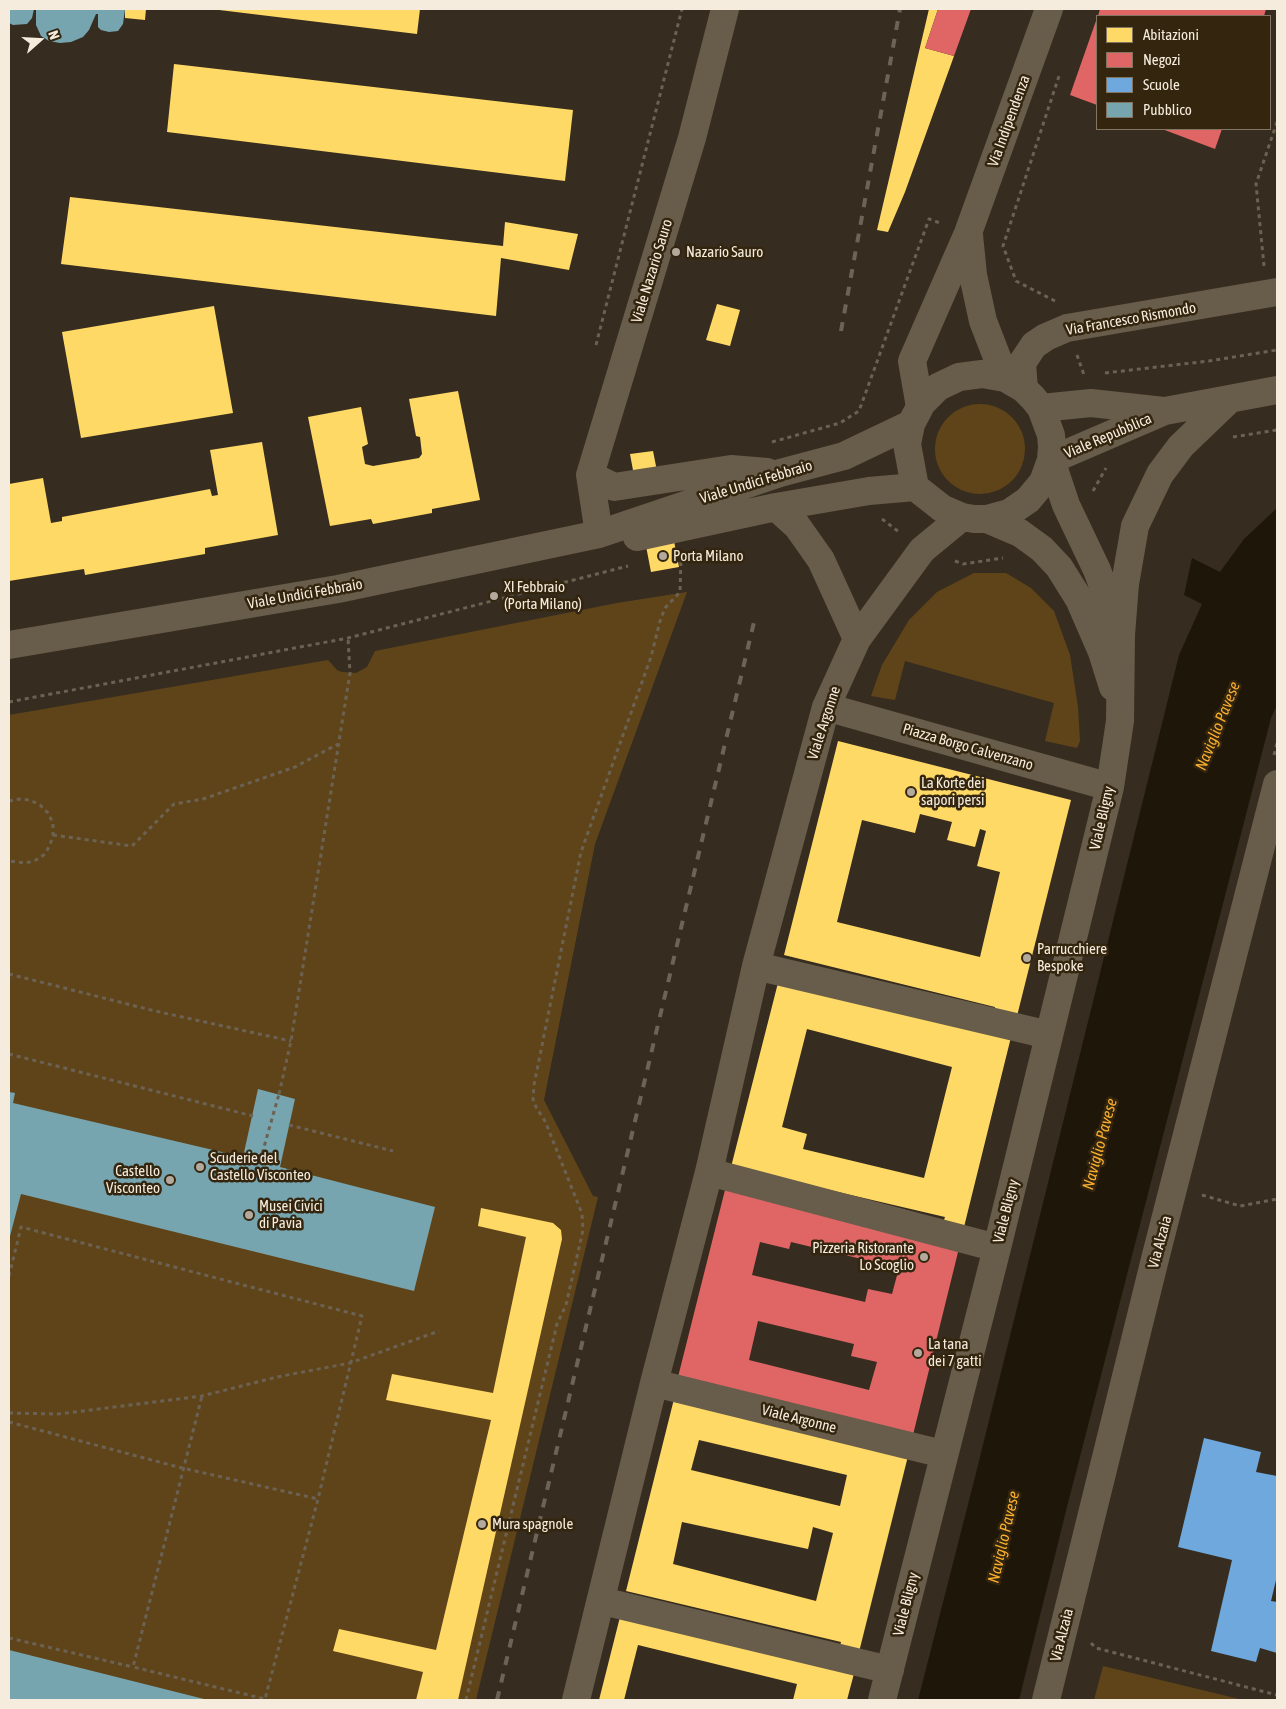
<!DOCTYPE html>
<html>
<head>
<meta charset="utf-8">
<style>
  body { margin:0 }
  #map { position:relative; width:1286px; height:1709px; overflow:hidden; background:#362d20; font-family:"Asap Condensed",sans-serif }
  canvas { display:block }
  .frame { position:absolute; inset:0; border:10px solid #f6ecde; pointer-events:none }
  .legend { position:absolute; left:1096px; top:15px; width:175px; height:115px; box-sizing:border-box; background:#34250e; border:1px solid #827561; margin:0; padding:6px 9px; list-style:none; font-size:15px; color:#f6ecde }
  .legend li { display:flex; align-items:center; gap:10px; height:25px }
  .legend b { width:25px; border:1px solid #827561 }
  .north { position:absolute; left:15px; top:15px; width:50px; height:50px; -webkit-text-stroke:4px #34250e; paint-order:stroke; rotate:71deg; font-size:14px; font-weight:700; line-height:20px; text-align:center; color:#f6ecde }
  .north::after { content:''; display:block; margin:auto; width:18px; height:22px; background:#f6ecde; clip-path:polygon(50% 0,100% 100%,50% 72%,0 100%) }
</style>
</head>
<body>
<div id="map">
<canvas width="1286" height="1709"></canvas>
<div class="frame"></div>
<ul class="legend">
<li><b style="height:14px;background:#ffd966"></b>Abitazioni</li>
<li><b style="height:14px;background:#e06666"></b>Negozi</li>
<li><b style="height:14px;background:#6fa8dc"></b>Scuole</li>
<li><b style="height:14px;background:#76a5af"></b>Pubblico</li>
</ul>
<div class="north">N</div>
</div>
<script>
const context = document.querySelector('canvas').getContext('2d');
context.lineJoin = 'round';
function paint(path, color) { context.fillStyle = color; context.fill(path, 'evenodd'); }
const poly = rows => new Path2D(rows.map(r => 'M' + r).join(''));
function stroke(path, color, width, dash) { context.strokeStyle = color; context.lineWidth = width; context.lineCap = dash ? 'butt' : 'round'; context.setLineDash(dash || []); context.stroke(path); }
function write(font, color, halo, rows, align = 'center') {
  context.font = font + ' "Asap Condensed",sans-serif'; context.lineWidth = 5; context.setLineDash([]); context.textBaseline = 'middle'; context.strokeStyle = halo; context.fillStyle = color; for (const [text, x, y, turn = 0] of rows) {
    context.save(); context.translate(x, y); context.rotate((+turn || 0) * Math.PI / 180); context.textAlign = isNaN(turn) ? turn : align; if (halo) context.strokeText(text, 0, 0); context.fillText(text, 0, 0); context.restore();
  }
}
const green = poly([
  '935 449a45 45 0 1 1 90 0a45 45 0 1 1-90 0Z',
  [974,573,1006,573,1031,588,1054,611,1070,655,1078,707,1080,741,1077,748,1045,741,1054,703,905,661,895,700,871,696,882,665,909,620,937,592],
  [687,592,595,844,544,1100,593,1196,598,1197,476,1700,9,1700,9,715,328,660,337,670,342,672,356,673,367,667,375,651,617,603],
  [1103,1666,1243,1700,1094,1700]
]);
const water = poly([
  [1277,508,1277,705,1271,718,1068,1503,1019,1700,918,1700,974,1481,1179,655,1202,604,1184,595,1192,558,1220,572,1244,539]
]);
const homes = poly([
  [125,9,146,9,145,20,125,18],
  [211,9,420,9,417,34],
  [929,9,938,9,925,48,954,56,905,192,888,232,877,230],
  [174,64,573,110,565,181,167,132],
  [70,197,503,246,505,222,578,234,569,270,501,258,496,316,61,264],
  [717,304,740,310,730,346,706,340],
  [214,306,233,413,81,438,62,332],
  [458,391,480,500,432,509,432,513,373,524,371,519,330,526,308,417,361,407,368,444,362,447,365,464,373,466,419,458,422,454,420,437,416,436,409,399],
  [262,442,278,535,205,548,205,554,85,575,84,569,9,581,9,484,43,478,51,523,62,521,62,517,210,489,212,496,218,495,210,450],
  [653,451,658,476,635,481,630,454],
  [674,541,679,567,651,572,646,546],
  [838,741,1071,800,1017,1016,994,1011,995,1007,784,955],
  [920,814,952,822,947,840,975,847,980,829,986,831,977,866,1000,872,980,957,837,922,862,820,915,833],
  [780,975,1013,1029,964,1227,943,1223,945,1217,731,1167],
  [807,1029,952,1067,924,1178,803,1149,807,1134,782,1127],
  [481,1208,553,1223,561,1230,562,1239,458,1700,416,1700,423,1672,333,1651,339,1629,436,1650,491,1420,386,1400,392,1374,493,1393,526,1237,478,1226],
  [674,1399,909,1452,859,1652,840,1646,841,1642,626,1591],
  [699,1440,847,1475,840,1506,691,1470],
  [682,1522,808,1549,813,1527,833,1533,816,1601,673,1564],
  [622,1609,856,1666,847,1700,793,1700,797,1684,638,1645,624,1700,599,1700]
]);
const shops = poly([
  [938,9,971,9,954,56,925,48],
  [1100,9,1266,9,1264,16,1098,16],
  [1097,18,1097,105,1070,95],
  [1162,129,1222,129,1215,149],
  [726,1186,961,1240,912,1439,678,1377],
  [760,1242,789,1249,791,1242,899,1268,892,1294,868,1289,865,1302,752,1275],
  [758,1321,854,1344,851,1356,877,1362,869,1390,749,1360]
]);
const schools = poly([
  [1204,1438,1261,1452,1256,1472,1277,1476,1277,1576,1271,1601,1277,1602,1277,1653,1260,1648,1256,1662,1211,1651,1232,1560,1178,1547]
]);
const public = poly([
  [9,9,34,9,32,18,27,24,13,25,9,23],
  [36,9,125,9,123,24,118,31,109,32,101,30,98,27,98,14,96,14,89,30,83,37,71,42,60,43,49,41,41,36,36,25],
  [258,1089,295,1099,280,1167,435,1207,414,1291,21,1194,9,1240,9,1092,15,1093,13,1103,243,1157],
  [9,1650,208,1700,9,1700]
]);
const path = poly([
  [1264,266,1256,184,1277,122],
  [1055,301,1016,281,1003,246,1060,73],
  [596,345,682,9],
  [1077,355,1084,375],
  [1105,373,1209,361,1277,350],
  [1233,437,1277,430],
  [772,442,840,423,859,411,929,219,940,223],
  [1093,491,1106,468],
  [882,519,899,532],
  [955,561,963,564,1003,558],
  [9,702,348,638,628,566],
  [1274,755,1277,743],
  [9,801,19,799,30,800,40,805,48,813,53,823,53,835,50,845,45,854,36,860,26,863,9,861],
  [53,835,132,846,174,804,203,799,295,767,338,744],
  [9,974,155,1011,291,1041],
  [9,1054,253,1116],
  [279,1094,291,1041,350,673,348,638],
  [289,1125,393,1151],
  [1202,1195,1240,1206,1277,1199],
  [9,1276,21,1227,362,1316,318,1499,265,1699,133,1667,202,1396],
  [9,1413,58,1414,202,1396,277,1377,350,1363,439,1331],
  [9,1422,178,1467,318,1499],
  [9,1638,133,1667],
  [1091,1643,1096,1648,1277,1695],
  [466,1700,557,1324,566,1305,583,1230,582,1214,575,1196,545,1121,536,1107,533,1099,534,1085,581,852,651,657,660,621,665,608,680,592,681,558]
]);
const minor = poly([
  [969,235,973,275,983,321,1005,378],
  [982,374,1005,378,1024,389,1033,398,1041,408,1051,435,1052,446,1051,460,1043,482,1028,500,1009,513,987,519,974,519,962,517,943,509,915,487,907,444,911,424,922,403,938,387,959,377,982,374],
  [1024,389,1022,363,1034,345,1046,337,1067,328,1277,292],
  [920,407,912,361,968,233,1049,9],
  [1041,408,1091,403,1164,411],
  [1051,460,1165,411,1277,390],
  [1051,460,1066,505,1097,570,1118,627],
  [590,475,614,487,731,469,767,472],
  [776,507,797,526,821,560,857,639],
  [987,519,1020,533,1042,549,1059,567,1079,599,1102,652,1113,687],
  [599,534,590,475,692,138,725,9],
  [637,537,776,507,869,491,915,487],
  [9,645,338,589,599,534,780,473,844,456,911,424],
  [826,707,1110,787],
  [756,966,1049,1035],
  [709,1172,997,1248],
  [654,1383,943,1454],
  [602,1601,890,1670],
  [576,1700,654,1383,709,1172,756,966,826,707,857,639,922,550,962,517],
  [882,1700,997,1248,1110,787,1120,721,1121,635,1125,584,1135,526,1160,474,1181,446,1230,399],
  [1046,1700,1156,1255,1277,784]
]);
const rail = poly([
  [841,331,900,9],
  [497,1700,754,622]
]);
const pathBridge = poly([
  [260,1161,279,1094]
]);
const markers = [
  [676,252,5,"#b3a99c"],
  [663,556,5,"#b3a99c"],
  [494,596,5,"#b3a99c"],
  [911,792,5,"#b3a99c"],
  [1027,958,5,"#b3a99c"],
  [200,1167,5,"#b3a99c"],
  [170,1180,5,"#b3a99c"],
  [249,1215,5,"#b3a99c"],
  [924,1257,5,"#b3a99c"],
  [918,1353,5,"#b3a99c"],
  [482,1524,5,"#b3a99c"]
];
const streetNames = [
  ["Via Indipendenza",1009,121,-70],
  ["Viale Nazario Sauro",652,271,-73],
  ["Via Francesco Rismondo",1131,319,-10],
  ["Viale Repubblica",1108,436,-23],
  ["Viale Undici Febbraio",756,482,-17],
  ["Viale Undici Febbraio",305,594,-10],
  ["Viale Argonne",824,723,-72],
  ["Piazza Borgo Calvenzano",968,747,16],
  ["Viale Bligny",1102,818,-77],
  ["Viale Bligny",1006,1211,-76],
  ["Via Alzaia",1160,1242,-75],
  ["Viale Argonne",799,1419,14],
  ["Viale Bligny",906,1604,-76],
  ["Via Alzaia",1062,1635,-76]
];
const poiNames = [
  ["Nazario Sauro",686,252],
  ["Porta Milano",673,556],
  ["XI Febbraio",504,587],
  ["(Porta Milano)",504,604],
  ["La Korte dei",921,783],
  ["sapori persi",921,800],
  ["Parrucchiere",1037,949],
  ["Bespoke",1037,966],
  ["Scuderie del",210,1158],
  ["Castello Visconteo",210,1175],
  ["Castello",160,1171,"right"],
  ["Visconteo",160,1188,"right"],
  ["Musei Civici",259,1206],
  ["di Pavia",259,1223],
  ["Pizzeria Ristorante",914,1248,"right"],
  ["Lo Scoglio",914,1265,"right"],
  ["La tana",928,1344],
  ["dei 7 gatti",928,1361],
  ["Mura spagnole",492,1524]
];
const waterNames = [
  ["Naviglio Pavese",1218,726,-68],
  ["Naviglio Pavese",1100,1144,-75],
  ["Naviglio Pavese",1004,1537,-77]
];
paint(green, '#604419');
paint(water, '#1f160a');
paint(homes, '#ffd966');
paint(shops, '#e06666');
paint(schools, '#6fa8dc');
paint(public, '#76a5af');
stroke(path, '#6b6254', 3, [4, 4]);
stroke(minor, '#685c4a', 28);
stroke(rail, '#6d6457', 4, [9, 9]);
stroke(pathBridge, '#6b6254', 3, [4, 4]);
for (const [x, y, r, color] of markers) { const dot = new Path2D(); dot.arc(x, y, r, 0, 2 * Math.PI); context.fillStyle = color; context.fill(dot); stroke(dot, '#34250e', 2); }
write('15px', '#f6ecde', '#34250e', streetNames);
write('15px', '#f6ecde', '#34250e', poiNames, 'left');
write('italic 16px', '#f9af2e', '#34250e', waterNames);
</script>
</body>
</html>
